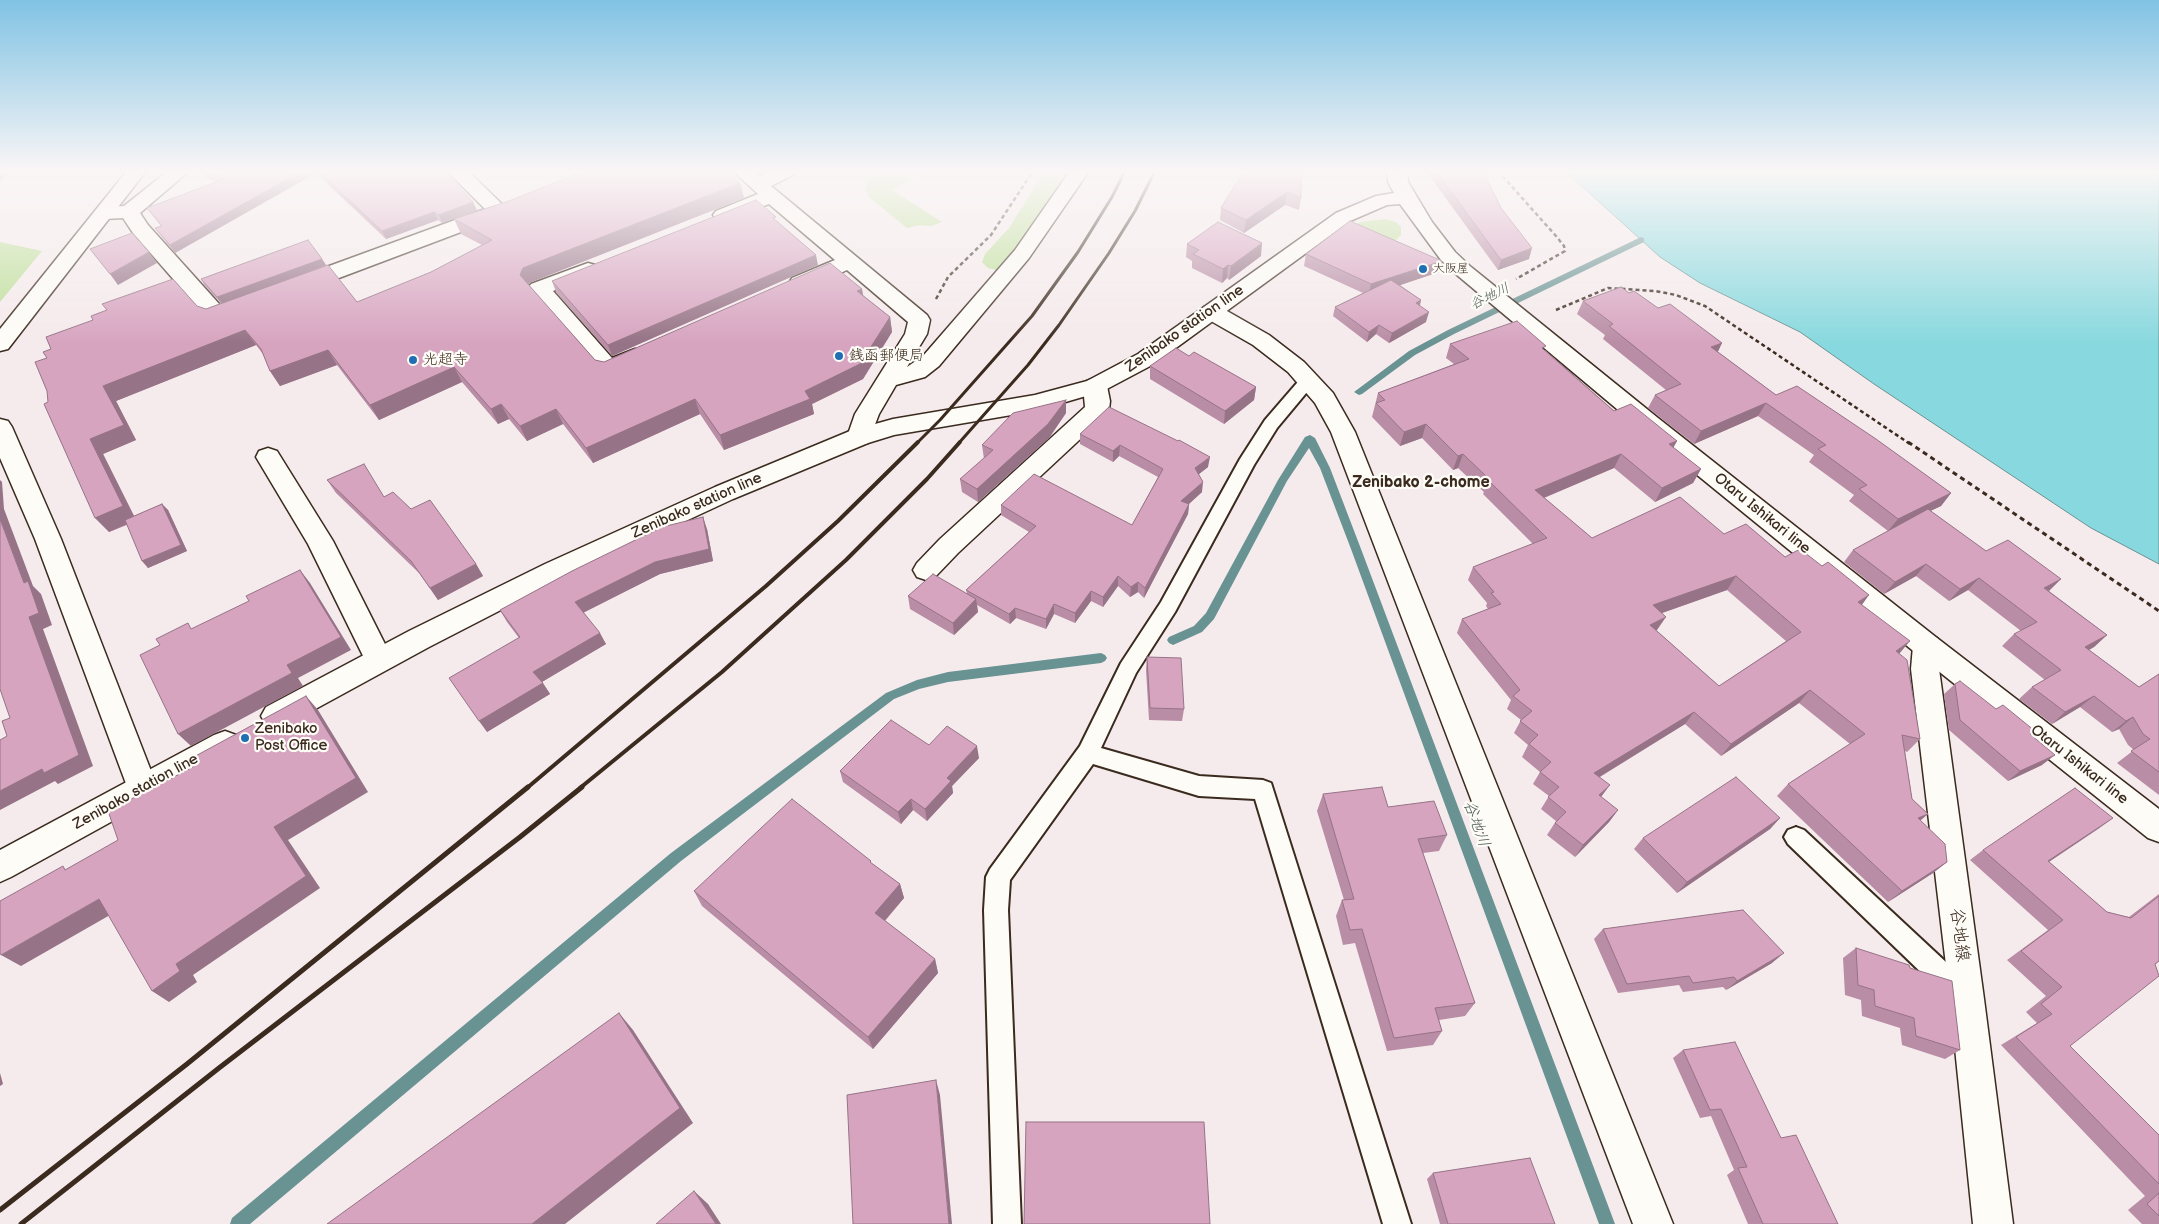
<!DOCTYPE html>
<html>
<head>
<meta charset="utf-8">
<style>
  body { margin:0 }
  canvas { display:block; background:#f5eaec }
</style>
</head>
<body>
<canvas width="2159" height="1224"></canvas>
<script>
const context = document.querySelector('canvas').getContext('2d');
context.lineJoin = 'round';
function paint(path, color) { context.fillStyle = color; context.fill(path, 'evenodd'); }
const poly = rows => new Path2D(rows.map(r => 'M' + r).join(''));
function stroke(path, color, width, dash) { context.strokeStyle = color; context.lineWidth = width; context.lineCap = dash ? 'butt' : 'round'; context.setLineDash(dash || []); context.stroke(path); }
function write(font, color, halo, rows, align = 'center') {
  context.font = font + ' "Balsamiq Sans","Klee One",sans-serif'; context.lineWidth = 4.5; context.setLineDash([]); context.textBaseline = 'middle'; context.strokeStyle = halo; context.fillStyle = color; for (const [text, x, y, turn = 0] of rows) {
    context.save(); context.translate(x, y); context.rotate((+turn || 0) * Math.PI / 180); context.textAlign = isNaN(turn) ? turn : align; if (halo) context.strokeText(text, 0, 0); context.fillText(text, 0, 0); context.restore();
  }
}
const green = poly([
  [887,171,926,171,892,190,942,222,931,226,920,225,907,228,869,197,865,189,868,181],
  [1045,171,1073,171,1003,267,996,270,988,268,982,262,985,254,1009,228],
  [1385,219,1396,222,1401,227,1401,235,1393,243,1349,229,1360,222],
  [0,242,42,251,0,302]
]);
const water = poly([
  [1565,171,2159,171,2159,564,2091,528,1874,384,1800,332,1700,283,1660,257,1565,171]
]);
const stream = poly([
  [1641,237,1644,238,1644,242,1454,334,1415,355,1362,394,1359,395,1354,392,1409,351,1448,330,1641,237],
  [1310,435,1315,438,1330,468,1361,549,1615,1224,1599,1224,1351,549,1320,468,1309,448,1287,481,1214,619,1202,632,1173,645,1169,643,1167,640,1169,637,1194,626,1206,613,1278,480,1305,437,1310,435],
  [1101,653,1105,655,1107,658,1105,661,1101,663,948,682,919,689,894,699,681,861,250,1224,230,1224,232,1218,671,853,886,693,917,680,948,672,1101,653]
]);
const pathFar1 = poly([
  [1498,171,1556,236,1564,246,1565,251,1516,279],
  [936,299,948,277,991,235,1033,171],
  [1556,310,1608,288,1655,291,1676,295,1705,306,1910,444]
]);
const path = poly([
  [1908,442,2159,611]
]);
const service = poly([
  [1309,375,1315,376,1317,380,1277,428,1254,465,1175,612,1136,673,1101,748,1199,776,1263,780,1271,783,1411,1224,1383,1224,1255,799,1199,796,1093,764,1010,880,1008,910,1021,1224,993,1224,984,910,986,877,990,869,1080,746,1121,663,1161,602,1240,459,1265,420,1303,376,1309,375],
  [1796,827,1804,830,1976,990,1980,999,1976,1008,1967,1011,1958,1008,1788,844,1784,837,1788,830,1796,827]
]);
const minor = poly([
  [168,171,189,171,140,213,148,225,221,306,242,299,250,301,253,306,250,311,217,322,209,320,133,233,123,218,104,219,97,217,94,213,97,209,104,207,124,206,168,171],
  [447,171,468,171,509,211,506,215,307,290,299,291,291,290,288,285,291,280,485,209,447,171],
  [733,171,754,171,760,176,770,171,795,171,793,175,771,186,927,315,930,320,927,334,907,367,923,356,1015,250,1070,171,1089,171,1029,258,939,366,925,377,896,385,879,414,868,443,859,445,850,443,847,437,855,414,905,334,908,322,847,270,808,288,800,289,792,288,789,283,792,278,835,260,769,204,730,219,723,221,716,219,713,215,716,211,758,194,733,171],
  [588,263,595,265,599,269,595,273,553,291,612,358,635,349,643,351,646,356,643,361,609,375,601,373,528,289,531,284,588,263],
  [1095,378,1103,381,1107,386,1110,401,1109,410,1105,416,958,553,935,577,926,580,917,577,913,570,917,563,940,539,1085,407,1083,386,1087,381,1095,378],
  [0,419,8,421,12,427,61,539,158,789,154,799,143,802,132,799,128,789,35,539,0,458,0,419],
  [268,448,277,451,333,541,393,660,389,668,379,671,369,668,308,544,256,457,259,451,268,448],
  [1927,635,1937,638,1941,646,1939,669,1984,999,2013,1224,1973,1224,1950,999,1911,669,1913,646,1917,638,1927,635]
]);
const tertiary = poly([
  [127,171,146,171,8,349,0,351,0,329,127,171],
  [1212,305,1220,307,1269,335,1304,362,1333,393,1355,432,1673,1224,1633,1224,1331,432,1315,403,1288,372,1253,345,1204,317,1201,312,1204,307,1212,305]
]);
const secondary = poly([
  [1387,171,1407,171,1408,182,1432,222,1455,252,1471,267,1658,418,1937,638,2159,809,2159,842,2148,838,1917,654,1642,430,1457,275,1441,260,1400,204,1387,205,1350,221,1154,364,1103,391,1035,411,894,435,868,443,733,499,563,578,429,647,286,725,276,728,266,725,261,716,266,707,409,631,545,564,715,487,850,431,893,419,1035,395,1087,381,1138,354,1336,213,1376,196,1394,193,1388,182,1387,171],
  [225,731,236,735,240,744,236,753,11,877,0,882,0,850,214,735,225,731]
]);
const railFar2 = poly([
  [916,444,940,420,1032,316,1078,252,1112,197,1125,171],
  [958,444,1028,365,1059,325,1109,253,1135,211,1155,171]
]);
const railFar1 = poly([
  [527,788,766,586,838,521,918,442],
  [580,788,722,672,846,560,927,479,960,442]
]);
const rail = poly([
  [0,1210,187,1064,528,787],
  [21,1224,219,1068,520,837,582,787]
]);
const wall = poly([
  [202,171,444,171,477,210,442,223,438,220,386,239,316,173,175,253,161,236,155,228,161,226,147,208,216,182,206,178],
  [1244,171,1301,198,1299,210,1285,205,1244,233,1220,220,1221,208],
  [1426,171,1483,171,1501,208,1529,259,1498,270],
  [740,183,744,198,529,283,529,285,595,360,604,362,862,289,863,295,890,317,892,332,863,379,812,404,814,414,724,450,700,414,593,463,563,424,527,441,509,419,498,424,462,382,379,420,337,365,280,386,270,371,263,354,256,345,116,401,136,440,103,454,134,516,162,504,168,510,187,551,148,568,127,525,109,532,48,402,197,306,206,309,221,303,205,286,201,279,322,259,326,265,357,302,431,272,482,245,461,234,454,219],
  [777,222,818,265,612,356,556,292,552,281],
  [1187,244,1261,256,1229,280,1227,278,1222,283,1192,268,1192,261,1186,257],
  [1306,254,1439,272,1400,285,1421,300,1420,306,1426,322,1389,343,1376,334,1367,342,1333,316,1335,307,1363,293,1304,266],
  [1629,293,1718,352,1776,395,1951,493,1941,506,1930,511,1986,551,2049,591,2107,635,2094,647,2089,650,2139,687,2159,674,2159,795,2117,763,2134,750,2128,745,2119,729,2112,732,2080,707,2052,724,2019,699,2032,687,2045,680,2002,646,2014,634,2021,631,1968,590,1949,601,1916,576,1884,594,1844,562,1853,550,1888,531,1849,501,1854,495,1809,462,1814,455,1758,416,1694,444,1648,408,1655,395,1666,390,1603,339,1605,335,1577,314,1583,301],
  [1450,344,1545,350,1614,411,1677,441,1673,448,1701,469,1693,483,1655,502,1614,468,1544,498,1592,538,1724,534,1785,557,1862,605,1899,654,1920,739,1907,752,1905,751,1912,799,1928,814,1920,820,1947,862,1933,873,1888,902,1777,796,1788,784,1850,744,1799,703,1721,756,1685,724,1600,777,1601,797,1618,810,1609,822,1575,857,1547,835,1556,821,1541,809,1549,796,1533,784,1540,772,1522,757,1528,745,1514,733,1521,720,1507,709,1511,700,1457,633,1462,619,1488,609,1486,606,1487,603,1468,580,1473,567,1533,544,1483,494,1484,492,1458,468,1453,470,1422,438,1400,446,1372,417,1378,393,1454,364,1446,358],
  [1727,590,1786,641,1719,686,1656,630,1657,630,1662,613],
  [1150,366,1256,387,1254,400,1224,424,1150,379],
  [1066,413,1049,438,978,502,962,492,960,479,984,459,982,445],
  [1080,434,1208,467,1199,474,1202,492,1189,504,1188,514,1144,598,1138,592,1130,597,1118,586,1103,607,1091,601,1075,623,1054,614,1046,629,1016,618,1010,624,977,605,978,612,954,635,910,609,908,596,967,593,966,590,1029,532,1001,515,1001,505,1132,525,1158,477,1119,456,1113,462,1080,444],
  [327,480,384,497,411,509,476,564,483,576,438,600,419,573,336,493],
  [707,529,713,561,660,574,583,612,606,644,542,682,550,694,487,732,519,638,507,622,500,610],
  [1147,657,1184,709,1182,721,1149,720,1146,670],
  [1955,684,1996,709,2035,731,2031,735,2042,765,2008,781,1949,730,1944,694],
  [929,745,979,758,952,786,953,793,927,821,913,810,901,824,843,782,840,771],
  [1323,794,1388,807,1447,835,1439,851,1423,853,1475,1003,1465,1016,1439,1020,1442,1031,1433,1045,1387,1051,1355,943,1343,945,1336,916,1342,900,1344,900,1317,811],
  [1780,818,1770,829,1677,893,1634,849,1643,838],
  [2113,818,2048,862,2107,912,2129,917,2159,894,2159,961,2070,1046,2159,1135,2159,1224,2142,1224,2128,1210,2145,1196,2001,1045,2037,1023,2026,1012,2046,996,2007,960,2048,930,1970,860,1983,850],
  [872,864,900,884,904,898,885,921,935,959,938,973,873,1049,702,906,694,891],
  [1603,929,1772,963,1726,990,1723,987,1683,992,1679,985,1618,993,1594,939],
  [1856,948,1910,968,1960,1050,1945,1059,1902,1045,1900,1028,1862,1016,1861,1000,1845,995,1843,958],
  [1683,1050,1781,1138,1838,1224,1748,1224,1727,1175,1734,1170,1711,1116,1700,1118,1673,1058],
  [1433,1173,1555,1224,1440,1224,1427,1179]
]);
const shadedWall = poly([
  [0,171,11,171,0,181],
  [302,171,315,171,316,173,175,253,170,245],
  [740,183,744,198,529,283,527,290,520,275,523,268],
  [1287,192,1285,205,1244,233,1246,220],
  [473,202,477,210,442,223,439,215],
  [434,212,438,220,386,239,382,231],
  [1262,243,1261,256,1229,280,1231,266],
  [1532,248,1529,259,1498,270,1501,260],
  [149,252,157,263,118,285,110,274],
  [816,255,818,265,612,356,608,345],
  [322,259,326,265,222,304,217,297],
  [1442,261,1439,272,1368,296,1371,284],
  [1228,265,1227,278,1222,283,1223,269],
  [862,289,864,304,857,291],
  [1421,300,1418,310,1416,303],
  [1429,312,1426,322,1389,343,1392,333],
  [890,317,892,332,863,379,812,404,814,414,724,450,720,435,805,391],
  [1379,325,1376,334,1367,342,1369,332],
  [245,330,256,345,116,401,136,440,103,454,136,520,109,532,95,518,90,439,103,386],
  [1722,343,1716,356,1711,347],
  [328,350,337,365,280,386,270,371],
  [454,367,462,382,379,420,370,405],
  [1256,387,1254,400,1224,424,1225,411],
  [695,399,700,414,593,463,586,448],
  [1066,400,1066,413,1049,438,978,502,977,489],
  [1766,403,1758,416,1694,444,1701,431],
  [501,404,509,419,498,424,491,409],
  [556,409,563,424,527,441,520,426],
  [1426,424,1422,438,1400,446,1404,432],
  [1677,441,1669,455,1669,444],
  [1120,445,1119,456,1113,462,1113,451],
  [1463,454,1458,468,1453,470,1458,456],
  [1621,454,1614,468,1529,504,1535,490],
  [1210,457,1208,467,1194,478,1195,468],
  [1701,469,1693,483,1655,502,1662,488],
  [0,480,2,482,4,509,33,586,41,594,52,625,43,629,93,766,58,784,55,781,0,810,0,791,29,617,24,583,0,519],
  [1203,482,1202,492,1180,512,1181,501],
  [1951,493,1941,506,1888,531,1898,519],
  [162,504,168,510,187,551,148,568,142,561],
  [1189,504,1188,514,1144,598,1145,588],
  [703,517,707,529,713,561,660,574,581,614,575,602],
  [476,564,483,576,438,600,430,588],
  [1926,564,1916,576,1884,594,1895,582],
  [300,570,310,583,351,650,298,678,303,686,191,746,178,734,287,665],
  [1118,576,1118,586,1103,607,1103,597],
  [1736,576,1727,590,1645,619,1653,605],
  [1979,578,1968,590,1949,601,1960,589],
  [2061,579,2049,591,2044,588],
  [1138,582,1138,592,1130,597,1131,587],
  [1091,591,1091,601,1075,623,1075,613],
  [1869,595,1859,609,1858,602],
  [976,599,978,612,954,635,953,623],
  [1054,604,1054,614,1046,629,1046,619],
  [1015,608,1016,618,1010,624,1009,614],
  [1666,617,1657,630,1642,638,1650,625],
  [600,633,606,644,540,683,533,672],
  [2107,635,2094,647,2072,659,2085,647],
  [1910,641,1899,654,1896,651],
  [543,683,550,694,487,732,479,721],
  [1810,690,1799,703,1721,756,1731,744],
  [306,696,318,710,368,792,288,840,320,888,193,975,197,982,169,1002,152,991,176,964,274,827],
  [2094,696,2080,707,2052,724,2065,712],
  [1694,712,1685,724,1586,785,1594,773],
  [2133,717,2119,729,2112,732,2126,721],
  [977,746,979,758,952,786,953,793,927,821,925,809,947,778],
  [2055,755,2042,765,2008,781,2020,771],
  [1610,785,1601,797,1599,795],
  [911,799,913,810,901,824,898,812],
  [1618,810,1609,822,1575,857,1583,845],
  [1928,814,1914,826,1918,818],
  [1780,818,1770,829,1677,893,1687,882],
  [2113,818,2098,829,2034,872,2048,861],
  [1947,862,1933,873,1888,902,1902,891],
  [900,884,904,898,879,927,875,913],
  [99,899,117,911,21,966,1,955],
  [1784,953,1772,963,1726,990,1737,981],
  [935,959,938,973,873,1049,868,1037],
  [619,1013,633,1030,693,1123,565,1224,532,1224],
  [0,1073,3,1084,0,1086],
  [936,1080,940,1095,952,1224,949,1224],
  [694,1191,708,1204,721,1224,716,1224]
]);
const building = poly([
  [204,171,302,171,170,245,155,228,162,226,147,208,224,179,204,171],
  [318,171,444,171,473,202,439,215,434,212,382,231,318,171],
  [584,171,726,171,740,183,523,268,520,275,595,360,604,362,830,263,862,289,857,291,890,317,860,364,805,391,810,399,720,435,695,399,586,448,556,409,520,426,501,404,491,409,454,367,370,405,328,350,270,371,261,349,245,330,103,386,124,425,90,439,123,506,95,518,44,404,48,402,47,391,35,362,47,358,43,352,51,349,46,337,93,320,91,316,107,310,102,304,173,279,197,306,206,309,328,265,357,302,431,272,492,240,454,219,509,201,584,171],
  [1244,171,1301,171,1301,198,1287,192,1246,220,1221,208,1244,171],
  [1436,171,1483,171,1501,208,1532,248,1501,260,1436,171],
  [756,200,776,217,773,218,816,255,608,345,552,281,756,200],
  [1350,221,1442,261,1371,284,1306,254,1350,221],
  [1218,222,1262,243,1231,266,1228,265,1223,269,1193,254,1199,250,1187,244,1218,222],
  [132,233,149,252,110,274,90,249,132,233],
  [308,240,322,259,217,297,201,279,308,240],
  [1391,280,1421,300,1416,303,1429,312,1392,333,1379,325,1369,332,1335,307,1391,280],
  [1621,287,1629,293,1634,291,1658,308,1670,304,1722,343,1711,347,1776,395,1797,386,1876,439,1951,493,1898,519,1859,489,1867,485,1818,449,1826,445,1766,403,1701,431,1655,395,1681,384,1609,326,1613,324,1583,301,1621,287],
  [1517,321,1546,346,1542,348,1614,411,1631,404,1677,441,1669,444,1701,469,1662,488,1621,454,1535,490,1592,538,1680,497,1724,534,1746,524,1785,557,1800,549,1822,566,1828,562,1869,595,1858,602,1910,641,1896,651,1907,660,1920,739,1902,735,1912,799,1928,814,1918,818,1945,844,1947,862,1902,891,1788,784,1865,734,1810,690,1731,744,1694,712,1594,773,1610,785,1599,795,1618,810,1583,845,1555,823,1566,812,1548,797,1559,787,1540,772,1551,762,1529,744,1538,735,1520,721,1532,711,1513,696,1520,690,1462,619,1501,604,1491,593,1494,592,1473,567,1547,538,1488,480,1489,479,1463,454,1458,456,1426,424,1404,432,1376,403,1385,400,1378,393,1469,359,1450,344,1517,321],
  [1736,576,1801,632,1719,686,1650,625,1666,617,1653,605,1736,576],
  [1176,348,1189,356,1194,352,1256,387,1225,411,1150,366,1176,348],
  [1066,400,1048,424,977,489,960,479,993,450,982,445,1013,413,1066,400],
  [1109,407,1178,441,1179,440,1210,457,1195,468,1203,482,1181,501,1189,504,1145,588,1138,582,1131,587,1118,576,1103,597,1091,591,1075,613,1054,604,1046,619,1015,608,1009,614,966,590,1036,526,1001,505,1034,474,1132,525,1163,469,1120,445,1113,451,1080,434,1109,407],
  [364,464,384,497,393,492,411,509,430,500,476,564,430,588,411,561,327,480,364,464],
  [162,504,181,545,142,561,125,520,162,504],
  [1928,509,1986,551,2008,540,2061,579,2044,588,2107,635,2085,647,2139,687,2159,674,2159,772,2131,751,2150,739,2143,734,2133,717,2126,721,2094,696,2065,712,2032,687,2061,670,2014,634,2037,622,1979,578,1960,589,1926,564,1895,582,1853,550,1928,509],
  [703,517,709,549,655,562,575,602,600,633,533,672,543,683,479,721,449,678,520,637,500,610,572,571,662,527,703,517],
  [0,519,24,583,28,581,39,613,29,617,79,755,44,773,42,769,0,791,0,740,7,736,2,721,10,718,0,689,0,519],
  [300,570,341,637,287,665,292,673,178,734,140,655,160,645,156,639,188,623,191,629,249,601,246,596,300,570],
  [933,574,976,599,953,623,908,596,933,574],
  [1147,657,1181,658,1184,709,1150,708,1147,657],
  [1960,681,1996,709,2003,705,2035,731,2030,734,2055,755,2020,771,1960,720,1955,684,1960,681],
  [306,696,356,778,274,827,306,876,176,964,180,971,152,991,99,899,1,955,0,953,0,901,63,866,65,870,118,840,108,811,193,767,190,759,306,696],
  [891,720,929,745,947,726,977,746,947,778,951,781,925,809,911,799,898,812,840,771,891,720],
  [1736,777,1780,818,1687,882,1643,838,1736,777],
  [1382,787,1388,807,1434,801,1447,835,1418,839,1475,1003,1435,1008,1442,1031,1394,1038,1362,929,1350,930,1342,900,1354,899,1323,794,1382,787],
  [2075,788,2113,818,2048,861,2107,912,2131,918,2159,896,2159,961,2155,964,2159,976,2070,1046,2159,1135,2159,1184,2016,1037,2052,1014,2041,1004,2062,987,2021,951,2063,920,1983,850,2075,788],
  [792,799,871,861,870,862,900,884,875,913,935,959,868,1037,694,891,792,799],
  [1743,910,1784,953,1737,981,1734,977,1693,983,1689,976,1627,984,1603,929,1743,910],
  [1856,948,1909,965,1910,968,1952,981,1960,1050,1916,1036,1914,1018,1875,1006,1874,990,1858,985,1856,948],
  [619,1013,680,1108,532,1224,327,1224,619,1013],
  [1735,1042,1781,1138,1796,1135,1838,1224,1763,1224,1738,1168,1747,1167,1721,1109,1710,1110,1683,1050,1735,1042],
  [936,1080,949,1224,853,1224,847,1095,936,1080],
  [1026,1122,1204,1122,1210,1224,1024,1224,1026,1122],
  [1530,1158,1555,1224,1448,1224,1433,1173,1530,1158],
  [694,1191,716,1224,656,1224,694,1191],
  [2159,1193,2159,1216,2147,1204,2159,1193]
]);
const markers = [
  [1423,269,5,"#1f6fb2"],
  [839,356,5,"#1f6fb2"],
  [413,360,5,"#1f6fb2"],
  [245,738,5,"#1f6fb2"]
];
const farPoinames = [
  ["大阪屋",1433,269]
];
const farWaternames = [
  ["谷地川",1490,297,-26]
];
const streetNames = [
  ["Zenibako station line",1185,329,-35],
  ["Zenibako station line",697,506,-24],
  ["Otaru Ishikari line",1762,514,39],
  ["Otaru Ishikari line",2079,765,38],
  ["Zenibako station line",136,792,-29]
];
const poiNames = [
  ["銭函郵便局",849,356],
  ["光超寺",423,360],
  ["Zenibako",255,729],
  ["Post Office",255,746]
];
const neighbourhoodNames = [
  ["Zenibako 2-chome",1421,483]
];
const waterNames = [
  ["谷地川",1476,824,70]
];
const nearStreetnames = [
  ["谷地線",1959,935,83]
];
paint(green, '#bddf98');
paint(water, '#88d9df');
stroke(water, '#699392', 1);
paint(stream, '#699392');
stroke(service, '#3b2a1e', 4);
stroke(minor, '#3b2a1e', 3);
stroke(tertiary, '#3b2a1e', 3);
stroke(secondary, '#3b2a1e', 3);
stroke(pathFar1, '#3b2a1e', 2.5, [4, 3]);
stroke(path, '#3b2a1e', 3, [5, 4]);
paint(service, '#fdfcf7');
paint(minor, '#fdfcf7');
paint(tertiary, '#fdfcf7');
paint(secondary, '#fdfcf7');
stroke(railFar2, '#3b2a1e', 3);
stroke(railFar1, '#3b2a1e', 4);
stroke(rail, '#3b2a1e', 5);
paint(wall, '#b98da5');
paint(shadedWall, '#967386');
paint(building, '#d7a4c0');
stroke(building, '#967386', 1);
const sky = context.createLinearGradient(0, 0, 0, 343);
sky.addColorStop(0, '#81c3e4');
sky.addColorStop(0.5, '#faf6f6');
sky.addColorStop(1, '#faf6f600');
context.fillStyle = sky;
context.fillRect(0, 0, 2159, 343);
for (const [x, y, r, color] of markers) { const dot = new Path2D(); dot.arc(x, y, r, 0, 2 * Math.PI); context.fillStyle = color; context.fill(dot); stroke(dot, '#fdfcf7', 2); }
write('12px', '#3b2a1e', '#fdfcf7', farPoinames, 'left');
write('italic 14px', '#525f58', '#fdfcf7', farWaternames);
write('15px', '#3b2a1e', '#fdfcf7', streetNames);
write('15px', '#3b2a1e', '#fdfcf7', poiNames, 'left');
write('bold 16px', '#3b2a1e', '#fdfcf7', neighbourhoodNames);
write('italic 16px', '#525f58', '#fdfcf7', waterNames);
write('18px', '#3b2a1e', '#fdfcf7', nearStreetnames);
</script>
</body>
</html>
